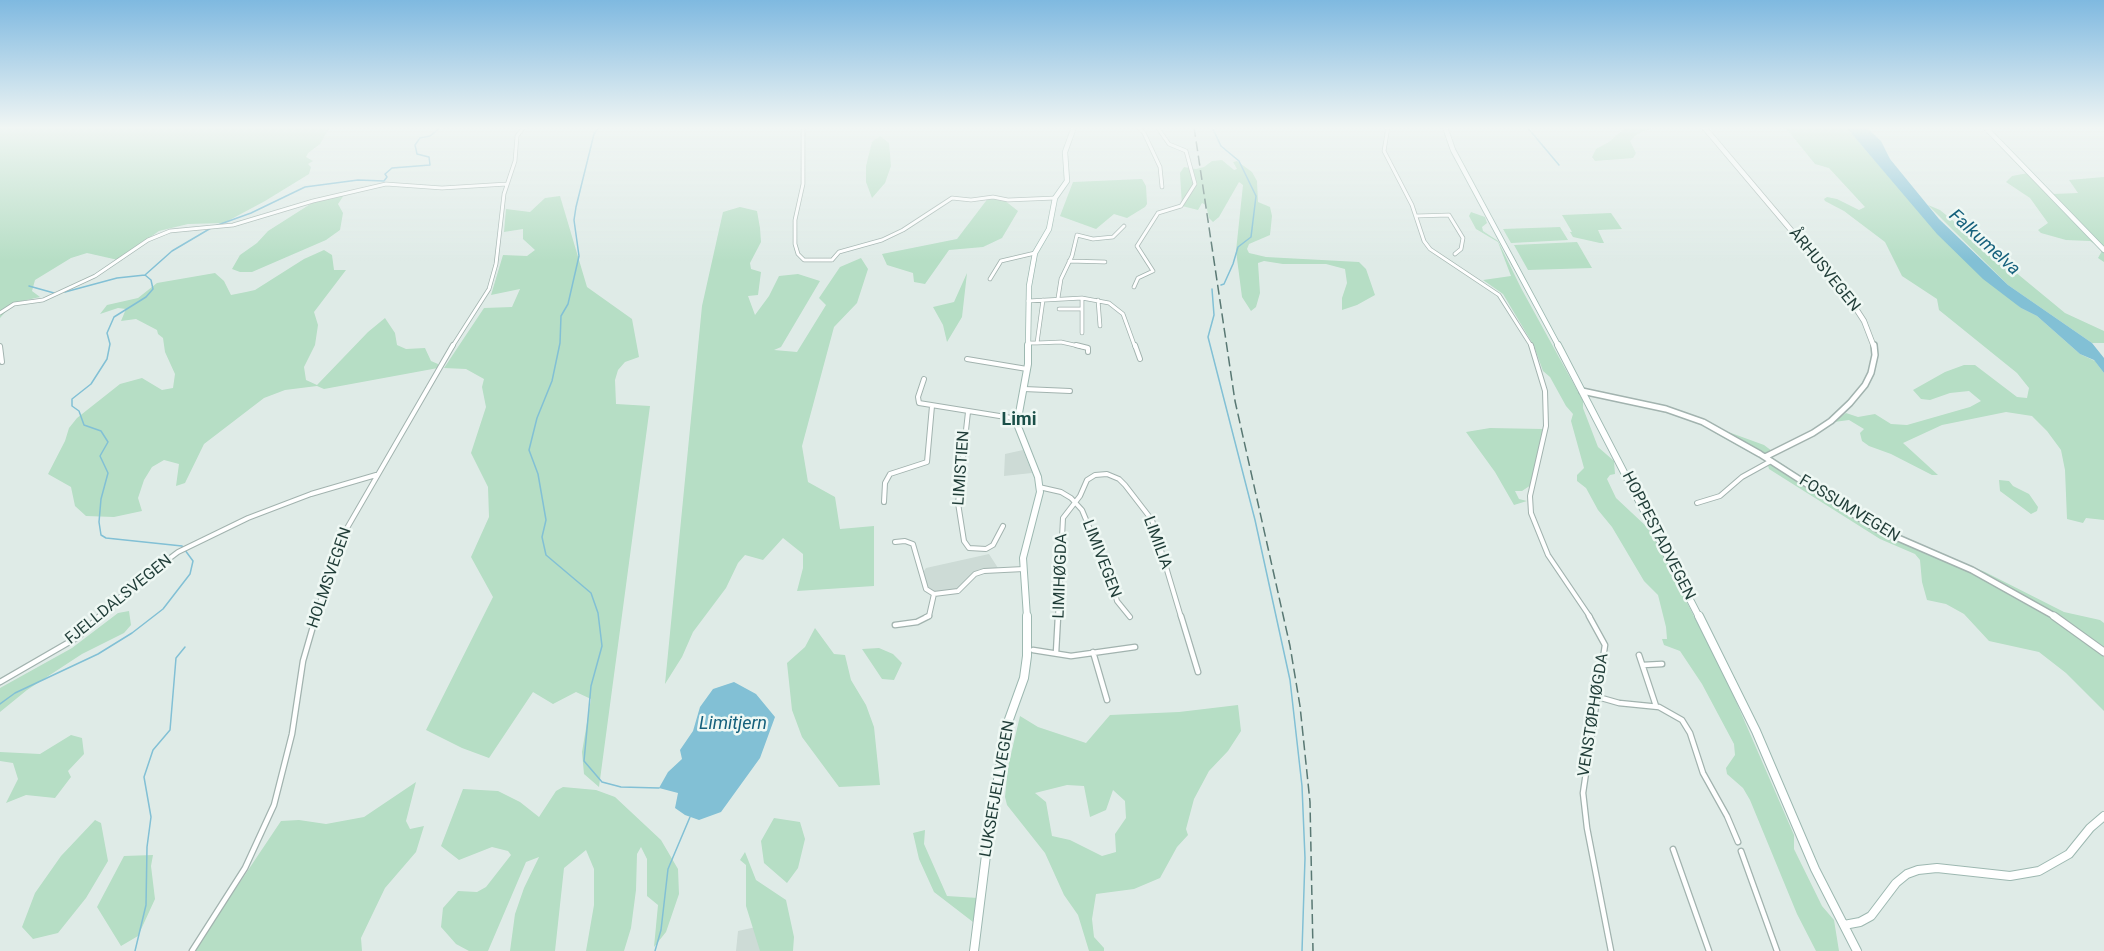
<!DOCTYPE html>
<html>
<head>
<meta charset="utf-8">
<style>
  body { margin:0 }
  canvas { display:block; background:#dfebe7 }
</style>
</head>
<body>
<canvas width="2104" height="951"></canvas>
<script>
const context = document.querySelector('canvas').getContext('2d');
context.lineJoin = 'round';
function paint(path, color) { context.fillStyle = color; context.fill(path, 'evenodd'); }
const poly = rows => new Path2D(rows.map(r => 'M' + r).join(''));
function stroke(path, color, width, dash) { context.strokeStyle = color; context.lineWidth = width; context.lineCap = dash ? 'butt' : 'round'; context.setLineDash(dash || []); context.stroke(path); }
function write(font, color, halo, rows, align = 'center') {
  context.font = font + ' Roboto,sans-serif'; context.lineWidth = 5; context.setLineDash([]); context.textBaseline = 'middle'; context.strokeStyle = halo; context.fillStyle = color; for (const [text, x, y, turn = 0] of rows) {
    context.save(); context.translate(x, y); context.rotate((+turn || 0) * Math.PI / 180); context.textAlign = isNaN(turn) ? turn : align; if (halo) context.strokeText(text, 0, 0); context.fillText(text, 0, 0); context.restore();
  }
}
const built = poly([
  [1023,450,1032,473,1004,476,1005,454],
  [989,554,998,568,980,569,973,573,958,589,951,591,935,592,926,587,924,571,926,568],
  [756,927,762,951,736,951,738,931]
]);
const green = poly([
  [0,127,330,127,320,144,308,153,306,157,313,161,308,164,311,167,309,174,265,201,224,223,188,224,159,231,118,260,87,253,71,258,35,280,32,291,40,297,22,301,9,308,0,318],
  [1626,127,1655,127,1637,134,1630,141,1636,153,1633,158,1595,161,1592,157,1596,149,1609,142],
  [1785,127,1846,127,1890,178,2021,308,2037,316,2080,354,2095,361,2104,373,2104,520,2086,518,2083,523,2067,519,2065,470,2061,450,2047,431,2032,416,2006,412,1942,425,1903,443,1938,475,1932,475,1891,454,1869,446,1862,441,1860,433,1864,429,1849,420,1834,422,1846,413,1858,417,1875,414,1891,424,1907,425,1970,407,1981,401,1969,391,1950,393,1930,400,1921,399,1913,390,1945,372,1964,365,1975,365,2017,397,2027,398,2029,388,2017,373,1939,310,1937,299,1902,276,1885,242,1844,211,1825,201,1824,199,1827,197,1837,199,1859,210,1865,207,1829,168,1815,164],
  [880,136,889,143,891,166,885,183,872,198,866,182,866,166,872,142],
  [1222,160,1234,170,1237,169,1233,162,1237,161,1252,172,1257,181,1258,202,1270,207,1272,216,1270,235,1249,244,1247,249,1249,253,1266,257,1359,262,1366,269,1375,295,1357,305,1342,310,1342,298,1347,283,1345,269,1326,264,1283,264,1264,261,1258,263,1260,293,1256,307,1251,311,1242,297,1236,251,1243,185,1239,182,1219,217,1213,222,1209,218,1206,205,1202,203,1198,210,1182,206,1180,173,1184,167,1196,169,1204,167,1212,161],
  [2028,173,2053,194,2078,193,2069,180,2104,177,2104,262,2098,258,2103,249,2090,241,2066,240,2041,233,2038,230,2048,223,2030,198,2006,182,2012,176],
  [1142,179,1146,186,1147,204,1145,207,1127,218,1114,214,1096,229,1060,216,1073,182],
  [336,194,344,195,338,204,343,213,340,230,326,240,252,272,240,272,232,269,240,255,257,243,268,231,312,203,313,199],
  [560,196,587,287,632,319,639,357,625,362,618,370,615,380,616,404,650,406,599,787,584,774,582,752,591,699,576,692,553,704,533,692,489,758,462,748,426,730,493,597,471,557,489,517,488,487,471,453,486,407,482,387,484,379,466,369,444,368,484,308,512,307,520,289,491,295,503,255,527,256,535,250,523,239,523,229,504,232,506,209,530,212,545,198],
  [989,197,1004,200,1018,211,1002,238,983,247,949,250,925,284,914,282,913,273,887,265,882,254,957,239],
  [1928,205,1940,210,2065,313,2104,331,2104,343,2092,343,2008,285],
  [740,207,757,211,760,228,761,242,750,263,751,269,761,272,758,295,748,296,755,315,769,296,779,276,798,274,820,281,781,347,774,350,797,352,826,305,819,298,840,267,861,258,868,269,857,303,834,327,802,446,808,482,835,497,840,529,874,526,874,586,797,591,803,568,803,554,783,538,763,560,745,555,738,563,726,588,693,632,682,657,665,684,702,306,723,212],
  [1471,212,1485,217,1487,223,1482,227,1483,231,1498,241,1521,288,1583,401,1583,408,1598,447,1614,461,1615,474,1610,475,1607,479,1616,498,1647,527,1654,538,1728,683,1794,835,1794,849,1822,906,1834,920,1839,951,1816,951,1797,914,1750,800,1743,788,1727,774,1726,768,1735,755,1734,744,1702,684,1680,651,1664,645,1662,639,1667,639,1666,627,1658,595,1644,581,1612,527,1598,510,1586,488,1577,481,1577,475,1584,468,1571,421,1573,414,1566,406,1550,377,1543,371,1534,346,1503,294,1483,280,1511,276,1498,242,1476,229,1469,216],
  [1611,213,1622,229,1598,230,1604,243,1600,243,1573,237,1570,232,1572,232,1562,215],
  [1560,227,1568,240,1511,243,1503,229],
  [1577,242,1592,268,1528,270,1514,245],
  [324,250,332,255,334,270,346,270,314,312,318,325,315,345,304,367,306,380,317,385,368,332,385,318,395,333,397,345,406,349,425,348,431,361,438,364,438,368,324,389,317,386,285,390,264,398,204,444,185,483,176,486,179,464,164,460,152,467,144,480,138,498,142,511,114,517,86,516,75,506,71,487,48,474,65,441,69,428,77,418,120,384,142,378,162,390,173,388,175,374,165,352,163,338,158,334,157,330,136,319,121,321,126,309,118,308,100,314,107,305,138,298,157,283,215,273,224,281,231,295,246,292,255,290,304,259],
  [967,273,962,317,947,342,943,325,933,307,954,302],
  [1490,428,1543,429,1531,485,1522,491,1515,491,1519,499,1527,501,1514,505,1495,472,1466,432],
  [1720,429,1764,445,1772,451,1773,458,1877,526,1985,572,2064,612,2100,620,2104,623,2104,711,2066,673,2039,652,1989,641,1964,614,1946,604,1927,600,1922,582,1920,560,1915,554,1880,539,1769,469,1767,462,1715,433],
  [1999,480,2009,481,2013,486,2029,494,2038,507,2037,511,2031,514,2000,491],
  [129,611,131,625,124,633,82,654,27,690,0,712,0,688,72,648,118,613],
  [815,628,834,654,845,655,851,680,866,705,874,727,880,785,839,787,802,737,792,710,787,663,805,647],
  [879,648,893,654,902,663,894,680,882,679,862,649],
  [1238,705,1241,731,1228,751,1209,771,1194,799,1186,829,1188,835,1177,847,1160,878,1134,889,1096,894,1092,919,1094,937,1104,948,1104,951,1089,951,1078,915,1064,895,1045,853,1007,805,1005,797,1008,767,1020,716,1038,727,1086,743,1110,715,1179,712],
  [1067,785,1084,786,1090,817,1106,810,1113,790,1125,801,1126,818,1115,834,1116,852,1102,856,1070,840,1052,836,1046,802,1035,793],
  [71,735,82,738,84,754,68,771,71,777,55,798,26,795,6,803,18,779,13,763,0,761,0,752,40,754],
  [416,782,406,821,410,829,424,826,416,852,385,888,361,938,362,951,194,951,281,821,299,820,326,824,364,817],
  [563,787,596,790,615,797,661,840,678,869,679,894,666,932,654,947,658,905,647,896,647,859,641,847,637,854,636,890,631,928,624,951,586,951,594,905,594,869,586,850,564,868,555,951,510,951,515,914,524,888,539,857,526,862,488,951,469,951,456,944,441,927,443,908,458,891,477,892,486,887,511,855,508,851,492,847,459,860,441,846,463,789,498,791,520,802,539,817,556,791],
  [774,818,800,822,805,839,798,868,787,883,764,863,761,841],
  [95,820,101,823,108,861,86,898,58,933,33,939,22,927,35,893,61,856],
  [925,830,924,844,947,896,978,898,977,916,973,922,934,892,919,859,913,833],
  [745,852,756,880,786,900,794,937,793,951,760,951,746,906,746,865,740,860],
  [153,855,151,866,155,899,138,936,121,946,97,907,124,856]
]);
const water = poly([
  [1846,127,1866,127,1881,141,1890,159,1939,219,2008,285,2092,343,2104,358,2104,373,2094,360,2080,354,2037,316,2021,308,1983,279,1937,234],
  [734,682,756,694,775,717,760,758,721,812,699,820,685,815,675,808,678,793,659,788,668,772,682,759,680,750,693,731,700,707,713,689]
]);
const stream = poly([
  [599,127,594,134,576,207,574,220,579,256,568,304,561,316,560,343,552,381,537,418,529,450,538,474,546,520,542,537,546,555,591,593,598,613,602,646,591,686,584,761,602,782,621,787,659,788],
  [1212,127,1221,146,1239,161,1256,196,1251,237,1238,247,1233,264,1224,284,1221,285],
  [1527,127,1559,165],
  [215,226,251,213,305,187,358,180,384,181,387,177,385,174,392,168,430,165,429,157,417,154,415,145,420,138,430,136,441,127],
  [29,286,54,293],
  [1212,289,1214,315,1208,337,1255,520,1290,680,1302,786,1305,858,1302,951],
  [65,292,117,278,145,275,172,251,211,228],
  [0,704,15,693,98,654,132,633,163,609,190,574,193,561,182,546,106,538,101,535,99,522,101,499,108,473,100,456,108,442,101,431,84,425,79,411,72,406,72,399,91,384,107,359,110,344,107,333,114,317,146,297,153,289,151,280,145,275],
  [135,951,146,905,147,847,151,817,144,777,153,750,170,730,176,658,185,647],
  [655,951,661,930,668,869,690,817]
]);
const minorFar2 = poly([
  [803,127,803,184,795,220,795,244,798,254,804,260,832,260,839,252,882,240,903,230,952,198,971,200,993,197,1008,200,1055,198],
  [1138,127,1144,133,1160,167,1162,187],
  [1388,127,1384,151,1412,205,1424,241,1430,249,1499,295,1532,347],
  [1416,216,1449,215,1463,238,1461,249,1455,254],
  [1069,261,1105,262],
  [990,279,1001,261,1035,253],
  [1134,287,1138,278,1153,271,1137,246,1158,213,1181,206,1195,184,1186,151,1169,144,1157,127],
  [1058,298,1061,279,1072,256,1077,235,1093,239,1113,237,1124,226],
  [1082,298,1082,333],
  [1098,300,1100,326],
  [1028,301,1082,298,1109,303,1123,314,1135,347],
  [1059,309,1082,309],
  [0,313,14,304,43,300,95,276,148,240,170,231,233,225,313,201,386,184,442,188,507,184],
  [1028,343,1037,343,1043,300],
  [1037,343,1061,342,1083,347],
  [452,347,489,289,496,264,504,194,515,161,517,136,524,127]
]);
const minorFar1 = poly([
  [1076,345,1088,348,1088,352],
  [1135,345,1140,359],
  [1531,345,1545,391,1546,426,1530,496,1531,513,1548,555,1590,617],
  [0,346,2,362],
  [967,359,1027,369],
  [924,379,918,397,919,403,1018,419],
  [1024,389,1070,391],
  [968,412,958,503,964,541,969,548,986,549,993,545,1003,526],
  [1039,487,1061,492,1071,498,1082,510,1110,577,1117,601,1130,617],
  [884,502,885,483,890,474,927,462,932,406],
  [1697,503,1720,496,1742,477,1771,461],
  [895,542,905,541,913,544,926,589,934,594,958,591,975,574,984,571,1024,569],
  [99,617,129,589,178,552,248,518,311,494,376,475],
  [316,617,332,562,343,535,453,345],
  [926,617,929,616,934,594],
  [1058,617,1063,518,1080,496,1087,480,1095,475,1107,474,1119,479,1125,485,1152,520,1181,617]
]);
const minor = poly([
  [1181,616,1198,672],
  [1589,616,1605,645,1583,793,1587,828,1611,951],
  [895,625,917,622,929,616],
  [1033,650,1071,656,1135,647],
  [1093,652,1107,700],
  [1056,653,1058,616],
  [1639,655,1656,706],
  [1643,665,1662,664],
  [0,682,78,637,100,616],
  [1598,697,1619,703,1659,707,1682,720,1690,733,1703,773,1727,816,1738,842],
  [1673,849,1709,951],
  [1741,851,1777,951],
  [192,951,245,868,274,805,292,734,303,661,316,616]
]);
const tertiaryFar2 = poly([
  [1704,127,1851,301,1864,321,1874,347]
]);
const tertiaryFar1 = poly([
  [1582,391,1666,409,1703,422,1760,454,1875,528,1972,570,2056,617],
  [1765,457,1813,433,1831,421,1850,403,1865,385,1871,373,1875,355,1874,345]
]);
const tertiary = poly([
  [2054,616,2104,652]
]);
const secondaryFar2 = poly([
  [1445,127,1453,150,1559,347],
  [1985,127,2104,250],
  [1028,347,1029,286,1035,253,1049,229,1055,198,1067,181,1065,152,1074,127]
]);
const secondaryFar1 = poly([
  [1558,345,1699,617],
  [1027,617,1023,558,1040,492,1038,477,1017,424,1028,364,1028,345]
]);
const secondary = poly([
  [1699,616,1756,731,1815,869,1857,951],
  [1844,925,1860,922,1871,916,1896,883,1907,874,1918,870,1937,868,2010,876,2039,871,2069,854,2090,828,2104,816],
  [974,951,987,847,1007,725,1024,678,1027,656,1027,616]
]);
const rail = poly([
  [1194,127,1235,401,1290,646,1300,706,1310,802,1313,951]
]);
const streetNames = [
  ["ÅRHUSVEGEN",1824,270,51],
  ["LIMISTIEN",962,468,-86],
  ["FOSSUMVEGEN",1849,509,31],
  ["HOPPESTADVEGEN",1658,536,63],
  ["LIMILIA",1157,543,70],
  ["LIMIVEGEN",1101,559,69],
  ["LIMIHØGDA",1061,576,-88],
  ["HOLMSVEGEN",330,578,-71],
  ["FJELLDALSVEGEN",119,600,-39],
  ["VENSTØPHØGDA",1594,715,-81],
  ["LUKSEFJELLVEGEN",998,789,-80]
];
const waterNames = [
  ["Falkumelva",1984,243,42],
  ["Limitjern",733,724]
];
const neighbourhoodNames = [
  ["Limi",1019,420]
];
paint(built, '#cddbd6');
paint(green, '#b6dec5');
paint(water, '#82c0d5');
stroke(stream, '#82c0d5', 1.5);
stroke(minorFar2, '#a2b3af', 4.5);
stroke(minorFar1, '#a2b3af', 6);
stroke(minor, '#a2b3af', 7);
stroke(tertiaryFar2, '#a2b3af', 6);
stroke(tertiaryFar1, '#a2b3af', 8);
stroke(tertiary, '#a2b3af', 9);
stroke(secondaryFar2, '#9db8b1', 6);
stroke(secondaryFar1, '#9db8b1', 8);
stroke(secondary, '#9db8b1', 10);
stroke(minorFar2, '#fff', 3);
stroke(minorFar1, '#fff', 4);
stroke(minor, '#fff', 4.5);
stroke(tertiaryFar2, '#fff', 4.5);
stroke(tertiaryFar1, '#fff', 5);
stroke(tertiary, '#fff', 7);
stroke(secondaryFar2, '#fff', 4.5);
stroke(secondaryFar1, '#fff', 6);
stroke(secondary, '#fff', 8);
stroke(rail, '#597873', 1.5, [10, 4.5]);
const sky = context.createLinearGradient(0, 0, 0, 261);
sky.addColorStop(0, '#7fb9e0');
sky.addColorStop(0.49, '#f1f6f4');
sky.addColorStop(1, '#f1f6f400');
context.fillStyle = sky;
context.fillRect(0, 0, 2104, 261);
write('16px', '#1f3c37', '#eff8f4', streetNames);
write('italic 18px', '#15607c', '#eff8f4', waterNames);
write('bold 18px', '#1a4f48', '#eff8f4', neighbourhoodNames);
</script>
</body>
</html>
